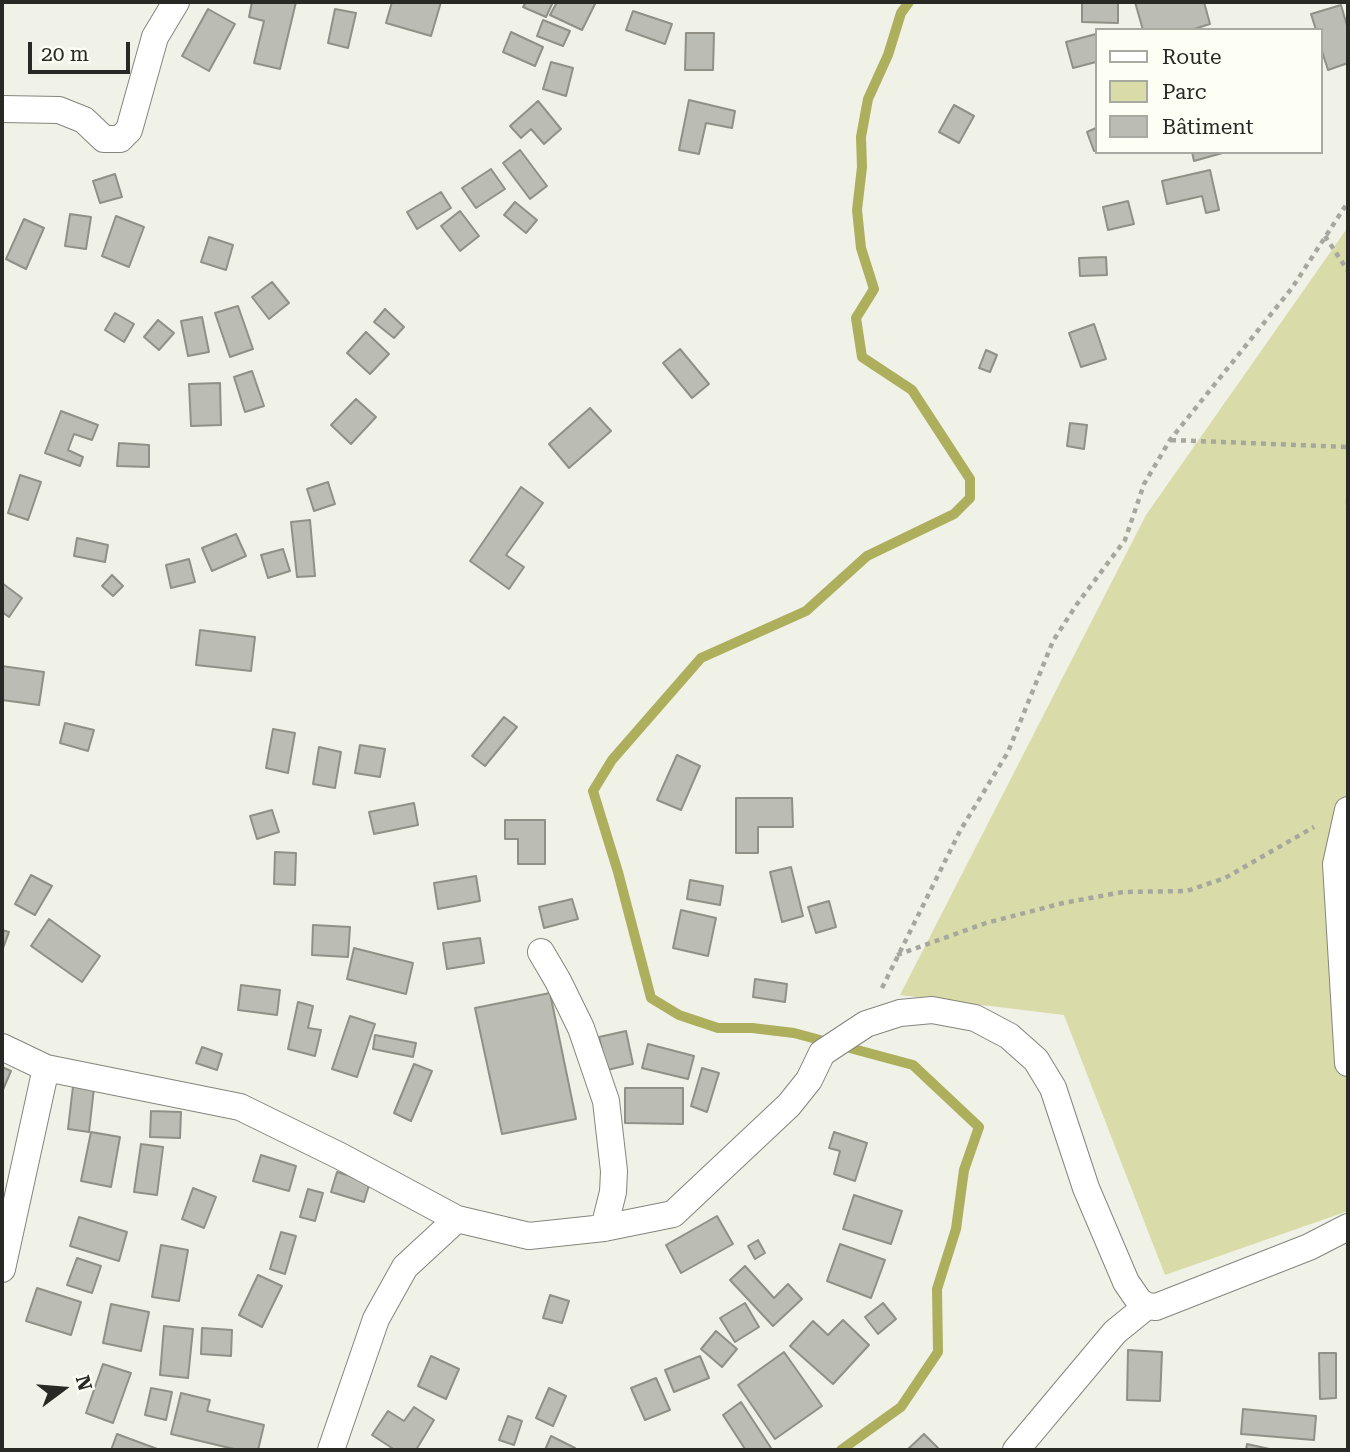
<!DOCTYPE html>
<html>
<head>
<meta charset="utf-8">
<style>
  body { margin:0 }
  #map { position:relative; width:1350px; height:1452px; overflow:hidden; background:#f0f1e7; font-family:"Roboto Serif",serif }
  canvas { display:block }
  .frame { position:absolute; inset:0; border:4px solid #282925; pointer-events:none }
  .legend { position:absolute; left:1095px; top:28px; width:228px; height:126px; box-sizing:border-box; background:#fdfef4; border:2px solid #a8a9a1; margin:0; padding:9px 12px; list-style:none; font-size:21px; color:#282925 }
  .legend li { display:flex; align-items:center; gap:14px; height:35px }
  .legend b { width:35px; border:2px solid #a8a9a1 }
  .north { position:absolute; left:28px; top:1354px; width:70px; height:70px; -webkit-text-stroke:5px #fdfef4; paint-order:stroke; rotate:74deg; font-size:19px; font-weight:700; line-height:28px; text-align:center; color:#282925 }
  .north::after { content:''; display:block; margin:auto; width:24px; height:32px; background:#282925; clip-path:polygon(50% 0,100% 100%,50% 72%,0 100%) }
  .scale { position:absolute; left:28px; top:42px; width:102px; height:32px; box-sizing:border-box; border:4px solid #282925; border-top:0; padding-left:9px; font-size:21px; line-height:24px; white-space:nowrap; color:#282925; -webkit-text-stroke:5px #fdfef4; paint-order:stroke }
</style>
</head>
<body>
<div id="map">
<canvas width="1350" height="1452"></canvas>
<div class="frame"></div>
<ul class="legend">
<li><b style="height:9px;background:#fff"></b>Route</li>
<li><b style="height:19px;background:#d9dca8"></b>Parc</li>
<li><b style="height:19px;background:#bbbcb3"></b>Bâtiment</li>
</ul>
<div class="north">N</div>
<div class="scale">20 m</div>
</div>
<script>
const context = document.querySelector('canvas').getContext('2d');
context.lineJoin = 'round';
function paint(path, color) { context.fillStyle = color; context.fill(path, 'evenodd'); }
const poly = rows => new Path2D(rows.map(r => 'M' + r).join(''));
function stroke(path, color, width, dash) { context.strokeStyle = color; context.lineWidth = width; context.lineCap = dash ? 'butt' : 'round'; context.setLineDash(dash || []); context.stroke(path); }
const green = poly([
  [1348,227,1348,1211,1165,1275,1064,1015,900,995,1146,515]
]);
const stream = poly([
  [841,1450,901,1407,938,1352,937,1289,956,1229,964,1170,979,1127,913,1065,794,1033,752,1028,718,1028,679,1015,651,998,618,872,593,791,612,760,701,658,806,611,867,556,954,514,970,498,970,479,912,390,862,357,856,318,874,289,861,248,857,210,862,167,861,137,868,99,888,55,901,13,909,2]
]);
const building = poly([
  [252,2,296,2,280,69,254,63,264,21,249,17,252,2],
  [392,2,441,2,431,36,386,23,392,2],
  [526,2,553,2,546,17,523,7,526,2],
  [557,2,596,2,582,30,550,15,557,2],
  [1082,2,1118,3,1118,23,1082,22,1082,2],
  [1135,2,1204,2,1210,24,1191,30,1143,30,1135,2],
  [1341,5,1348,29,1348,63,1328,70,1320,45,1320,30,1316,30,1311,14,1341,5],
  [208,9,235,24,209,71,182,56,208,9],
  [335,9,356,13,348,48,328,43,335,9],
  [633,11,672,24,665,44,626,30,633,11],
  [543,20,570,31,563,46,537,36,543,20],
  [511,32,543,47,535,66,503,52,511,32],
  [686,33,714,33,713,70,685,70,686,33],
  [1096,34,1096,62,1073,68,1066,42,1096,34],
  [551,62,573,68,566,96,543,89,551,62],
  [689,100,735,111,732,128,706,123,699,154,679,150,689,100],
  [538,101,561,129,544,144,531,129,521,138,510,126,538,101],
  [954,105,974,116,959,143,939,132,954,105],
  [1096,128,1096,151,1094,151,1087,132,1096,128],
  [520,150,547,186,530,199,503,163,520,150],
  [1192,152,1226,152,1194,161,1192,152],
  [491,169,505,189,476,208,462,188,491,169],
  [1210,170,1219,210,1206,213,1202,196,1167,204,1162,181,1210,170],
  [115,174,122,197,100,203,93,181,115,174],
  [441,192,451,208,417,229,407,212,441,192],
  [1128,201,1134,224,1108,230,1103,207,1128,201],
  [515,202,537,220,526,233,504,215,515,202],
  [460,211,479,236,460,251,441,226,460,211],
  [70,214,91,217,86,249,65,246,70,214],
  [116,216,144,227,129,267,102,256,116,216],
  [24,219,44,228,26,269,6,259,24,219],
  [209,237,233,245,226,270,201,262,209,237],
  [1106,257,1107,275,1080,276,1079,258,1106,257],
  [272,282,289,303,269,319,252,297,272,282],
  [238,306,253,349,230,357,215,313,238,306],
  [385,309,404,327,394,338,374,322,385,309],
  [115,313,134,324,124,342,105,330,115,313],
  [202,317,209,352,188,356,181,321,202,317],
  [158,320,174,333,159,350,144,337,158,320],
  [1094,324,1106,359,1081,367,1069,333,1094,324],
  [366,332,389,354,370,374,347,353,366,332],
  [680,349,709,384,692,398,663,363,680,349],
  [986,350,997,355,990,372,979,368,986,350],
  [252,371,264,406,245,412,234,377,252,371],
  [220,383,221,425,191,426,189,384,220,383],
  [356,399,376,417,351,444,331,425,356,399],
  [590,408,611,431,569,468,549,444,590,408],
  [61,411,98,425,92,440,74,434,68,450,83,457,80,466,45,453,61,411],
  [1070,423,1087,425,1084,449,1067,446,1070,423],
  [119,443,149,445,149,467,117,466,119,443],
  [20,475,41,482,28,520,8,513,20,475],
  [328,482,335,504,314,511,307,489,328,482],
  [521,487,543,503,506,555,524,567,509,589,470,561,521,487],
  [310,520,315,576,297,577,291,522,310,520],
  [236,534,246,556,212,571,202,548,236,534],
  [77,538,108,545,105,562,74,556,77,538],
  [283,549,290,571,268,578,261,555,283,549],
  [189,559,195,582,171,588,166,565,189,559],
  [112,575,123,586,113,596,102,586,112,575],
  [2,583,22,598,9,617,2,612,2,583],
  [200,630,255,637,251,671,196,665,200,630],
  [2,666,44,672,39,705,2,700,2,666],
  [504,717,517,727,485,766,472,756,504,717],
  [65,723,94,730,88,751,60,743,65,723],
  [273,729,295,733,288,773,266,768,273,729],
  [360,745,385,749,380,777,355,773,360,745],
  [319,747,341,752,335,788,313,784,319,747],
  [677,755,700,766,681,810,657,800,677,755],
  [736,798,792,798,793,827,758,827,758,853,736,853,736,798],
  [414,803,418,825,374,834,369,812,414,803],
  [272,810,279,832,257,839,250,816,272,810],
  [505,820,545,820,545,864,518,864,518,839,505,839,505,820],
  [275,852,296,853,295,885,274,884,275,852],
  [791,867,803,916,782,922,770,872,791,867],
  [31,875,52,886,35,915,15,904,31,875],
  [476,876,480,901,438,909,434,883,476,876],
  [690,880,723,886,720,905,687,899,690,880],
  [572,899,578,919,544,928,539,907,572,899],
  [829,901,836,927,816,933,808,907,829,901],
  [681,910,716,918,708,956,673,948,681,910],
  [49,919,100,956,82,982,31,946,49,919],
  [313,925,350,927,348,957,312,955,313,925],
  [2,930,9,932,2,951,2,930],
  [480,938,484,963,447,969,443,943,480,938],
  [354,948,413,963,406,994,347,979,354,948],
  [755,979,787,984,785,1002,753,997,755,979],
  [241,985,280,990,277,1015,238,1010,241,985],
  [550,993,576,1119,502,1134,475,1008,550,993],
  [298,1002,313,1006,308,1028,321,1030,315,1056,288,1049,298,1002],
  [350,1016,375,1024,357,1077,332,1069,350,1016],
  [626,1031,633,1064,607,1070,599,1037,626,1031],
  [375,1035,416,1043,413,1057,373,1049,375,1035],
  [648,1044,694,1056,688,1079,642,1068,648,1044],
  [202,1047,222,1054,217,1070,196,1063,202,1047],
  [414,1064,432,1071,411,1121,394,1113,414,1064],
  [2,1067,11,1071,2,1092,2,1067],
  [702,1068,719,1073,707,1112,691,1106,702,1068],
  [73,1086,94,1088,89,1132,68,1129,73,1086],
  [625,1088,683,1088,683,1124,625,1123,625,1088],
  [151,1111,181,1112,180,1138,150,1137,151,1111],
  [91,1132,120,1137,111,1187,81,1181,91,1132],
  [834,1132,867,1143,855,1181,834,1174,840,1151,829,1148,834,1132],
  [141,1144,163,1147,157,1195,134,1192,141,1144],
  [261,1155,296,1166,289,1191,253,1181,261,1155],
  [337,1172,370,1182,364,1202,331,1192,337,1172],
  [193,1188,216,1197,204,1228,182,1219,193,1188],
  [308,1189,323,1193,315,1221,300,1217,308,1189],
  [854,1195,902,1211,891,1244,843,1229,854,1195],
  [717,1216,733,1244,681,1273,666,1245,717,1216],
  [79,1217,127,1232,119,1261,70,1246,79,1217],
  [281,1232,296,1236,285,1274,270,1269,281,1232],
  [758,1240,765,1253,755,1259,748,1246,758,1240],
  [840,1244,885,1260,871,1298,827,1281,840,1244],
  [161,1245,188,1250,179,1301,152,1297,161,1245],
  [77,1258,101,1266,92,1293,67,1285,77,1258],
  [745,1266,774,1298,788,1284,802,1299,773,1326,730,1280,745,1266],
  [258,1275,282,1286,262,1327,239,1315,258,1275],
  [37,1288,81,1302,71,1335,26,1321,37,1288],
  [550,1295,569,1301,562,1323,543,1318,550,1295],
  [745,1303,759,1327,735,1342,720,1318,745,1303],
  [883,1303,896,1319,878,1334,865,1317,883,1303],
  [111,1304,149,1312,141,1351,103,1343,111,1304],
  [843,1320,869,1345,833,1384,790,1346,813,1321,828,1335,843,1320],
  [164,1326,193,1329,188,1378,160,1375,164,1326],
  [202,1328,232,1330,231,1356,201,1354,202,1328],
  [716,1331,737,1349,722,1367,701,1349,716,1331],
  [1128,1350,1162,1352,1160,1401,1127,1400,1128,1350],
  [784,1352,822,1406,775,1439,738,1385,784,1352],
  [1319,1353,1336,1353,1336,1398,1320,1399,1319,1353],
  [431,1356,459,1369,446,1399,418,1386,431,1356],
  [700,1356,709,1378,674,1392,665,1370,700,1356],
  [103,1364,131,1373,113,1423,86,1413,103,1364],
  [656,1378,670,1410,645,1420,631,1388,656,1378],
  [151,1388,172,1392,166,1420,145,1415,151,1388],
  [549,1388,566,1396,553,1426,536,1418,549,1388],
  [181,1393,210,1400,207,1411,264,1425,258,1450,238,1450,171,1434,181,1393],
  [741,1402,771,1448,768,1450,744,1450,745,1449,723,1415,741,1402],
  [414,1407,434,1420,416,1450,395,1450,372,1435,388,1411,404,1421,414,1407],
  [1243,1409,1316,1416,1314,1440,1241,1434,1243,1409],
  [508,1416,522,1421,514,1445,499,1440,508,1416],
  [117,1434,160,1450,111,1450,117,1434],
  [924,1434,938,1448,935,1450,907,1450,924,1434],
  [551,1436,575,1448,574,1450,545,1450,551,1436],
  [1247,1444,1274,1450,1246,1450,1247,1444]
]);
const path = poly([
  [1325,236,1348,271],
  [1171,440,1348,447],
  [1348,499,1348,510],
  [897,955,986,923,1063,903,1123,892,1187,891,1225,878,1314,827],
  [882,988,960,831,1008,752,1053,641,1077,604,1125,540,1144,484,1170,440,1292,288,1348,202]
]);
const street = poly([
  [2,109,59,110,84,120,104,139,120,139,129,130,155,37,176,2],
  [1348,810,1336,864,1348,1063],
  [541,952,558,981,581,1028,606,1101,614,1171,613,1192,604,1228],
  [2,1047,46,1068,240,1107,340,1156,457,1219,529,1236,604,1228,673,1214,789,1105,809,1080,822,1053,866,1024,900,1013,932,1010,975,1018,1009,1036,1036,1060,1053,1088,1086,1188,1126,1282,1139,1301,1147,1306,1156,1307,1309,1247,1348,1227],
  [2,1269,46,1068],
  [331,1450,376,1319,405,1267,457,1219],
  [1016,1450,1115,1332,1147,1306]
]);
paint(green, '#d9dca8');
stroke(stream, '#adaf5d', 10);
paint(building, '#bbbcb3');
stroke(building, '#909087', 2);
stroke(street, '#84857c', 28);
stroke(path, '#a6a79f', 4.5, [5, 5]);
stroke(street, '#fff', 26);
</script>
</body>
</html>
